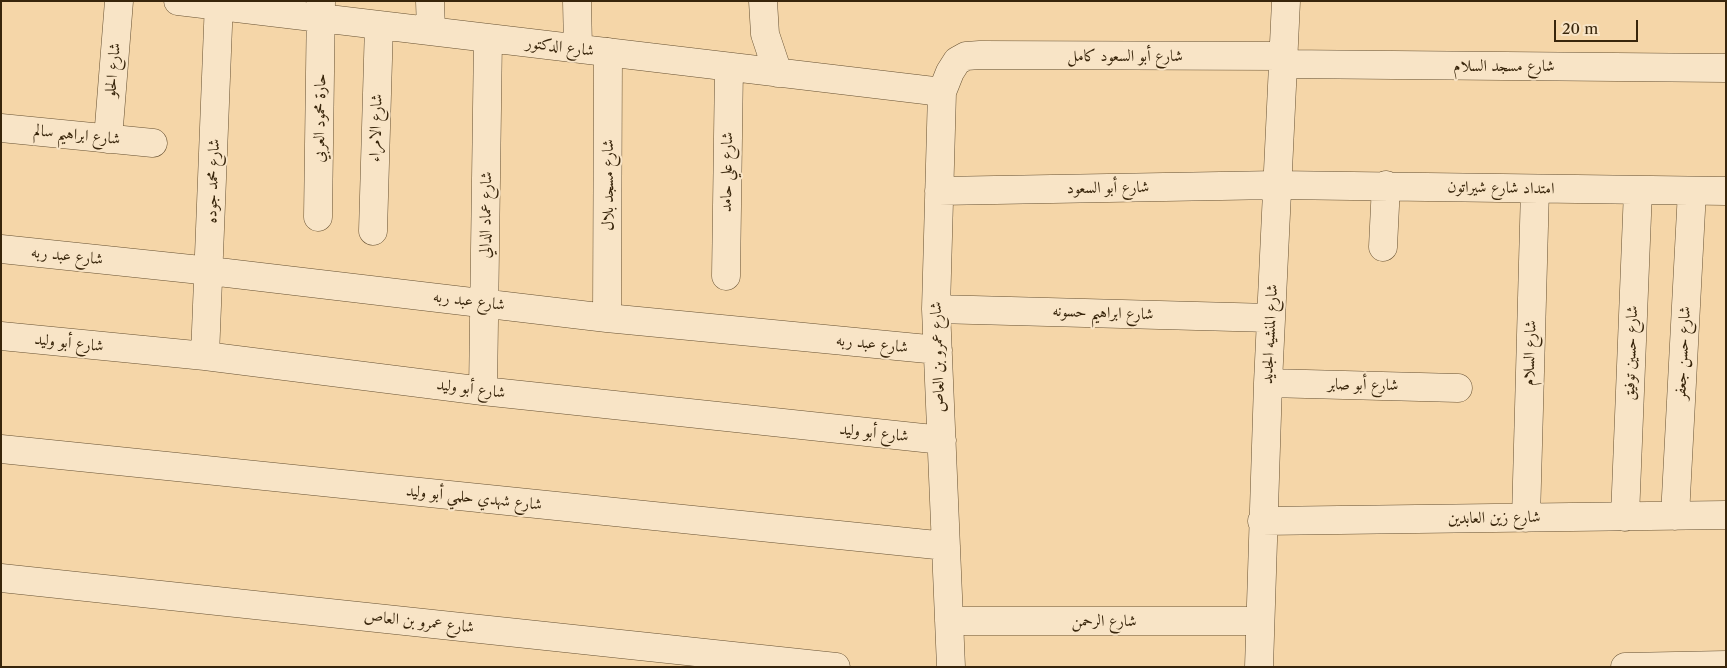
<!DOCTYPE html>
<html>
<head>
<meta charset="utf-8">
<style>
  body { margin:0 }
  #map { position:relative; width:1727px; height:668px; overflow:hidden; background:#f5d6a8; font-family:"Libre Caslon Text",serif }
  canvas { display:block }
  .frame { position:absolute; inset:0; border:2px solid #38250b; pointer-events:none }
  .scale { position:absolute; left:1554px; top:20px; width:84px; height:22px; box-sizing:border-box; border:2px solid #38250b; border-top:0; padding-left:6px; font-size:15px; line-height:18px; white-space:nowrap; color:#38250b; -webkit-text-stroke:4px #f8e4c6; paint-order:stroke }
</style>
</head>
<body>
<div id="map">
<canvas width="1727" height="668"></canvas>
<div class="frame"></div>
<div class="scale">20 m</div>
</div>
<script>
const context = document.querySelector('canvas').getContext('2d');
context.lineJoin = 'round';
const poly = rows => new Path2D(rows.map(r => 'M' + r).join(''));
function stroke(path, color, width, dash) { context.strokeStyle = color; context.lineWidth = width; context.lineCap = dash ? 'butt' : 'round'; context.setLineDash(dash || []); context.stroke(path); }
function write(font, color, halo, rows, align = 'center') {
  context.font = font + ' "Libre Caslon Text",Amiri,serif'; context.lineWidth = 4; context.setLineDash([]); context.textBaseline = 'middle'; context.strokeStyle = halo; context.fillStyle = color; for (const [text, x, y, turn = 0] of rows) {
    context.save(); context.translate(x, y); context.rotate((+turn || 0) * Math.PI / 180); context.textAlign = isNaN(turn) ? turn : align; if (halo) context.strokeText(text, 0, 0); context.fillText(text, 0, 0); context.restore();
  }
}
const minor = poly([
  [178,1,942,92],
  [430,1,431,31],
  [577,1,578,48],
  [763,1,765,34,778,73],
  [1283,64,1726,68],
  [1,128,153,143],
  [108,139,119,1],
  [939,191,1277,185,1726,191],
  [318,217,321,1],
  [373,231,379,25],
  [1383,247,1386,185],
  [1,249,210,271,607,318,938,350],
  [726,276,729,67],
  [936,309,1271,318],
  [607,318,608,52],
  [1,336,205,356,483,391,942,440],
  [205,356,219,1],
  [1268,383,1458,388],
  [483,391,488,38],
  [1,449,946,546],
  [1675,516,1692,191],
  [1625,517,1638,190],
  [1526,518,1535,189],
  [1262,521,1726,515],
  [1,578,836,667],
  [949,621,1259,621],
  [951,667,936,309,942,92,950,72,957,61,966,56,980,55,1283,56],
  [1259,667,1268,383,1286,1],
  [1625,667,1726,665]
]);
const streetNames = [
  ["شارع الدكتور",560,47,7],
  ["شارع أبو السعود كامل",1125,56],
  ["شارع مسجد السلام",1504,66],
  ["شارع الحلو",113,70,-85],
  ["حارة محمود العربي",320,118,-89],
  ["شارع الامراء",376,128,-88],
  ["شارع ابراهيم سالم",77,135,6],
  ["شارع علي حامد",727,172,-89],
  ["شارع محمد جوده",213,181,-88],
  ["شارع مسجد بلال",608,185,-90],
  ["شارع أبو السعود",1108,188,-1],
  ["امتداد شارع شيراتون",1501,188,1],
  ["شارع عماد الدالي",486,215,-89],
  ["شارع عبد ربه",67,256,6],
  ["شارع عبد ربه",469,301,7],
  ["شارع ابراهيم حسونه",1103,313,2],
  ["شارع المنشيه الجديد",1270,334,-87],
  ["شارع أبو وليد",69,343,6],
  ["شارع عبد ربه",872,344,6],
  ["شارع السلام",1530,353,-88],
  ["شارع حسين توفيق",1631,353,-88],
  ["شارع حسن جعفر",1683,353,-87],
  ["شارع عمرو بن العاص",938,357,-92],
  ["شارع أبو صابر",1363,385,1],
  ["شارع أبو وليد",471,389,7],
  ["شارع أبو وليد",874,433,6],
  ["شارع شهدي حلمي أبو وليد",474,498,6],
  ["شارع زين العابدين",1494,518,-1],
  ["شارع الرحمن",1104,621],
  ["شارع عمرو بن العاص",419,622,6]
];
stroke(minor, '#675132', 29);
stroke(minor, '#f8e4c6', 28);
write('16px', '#38250b', '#f8e4c6', streetNames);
</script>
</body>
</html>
